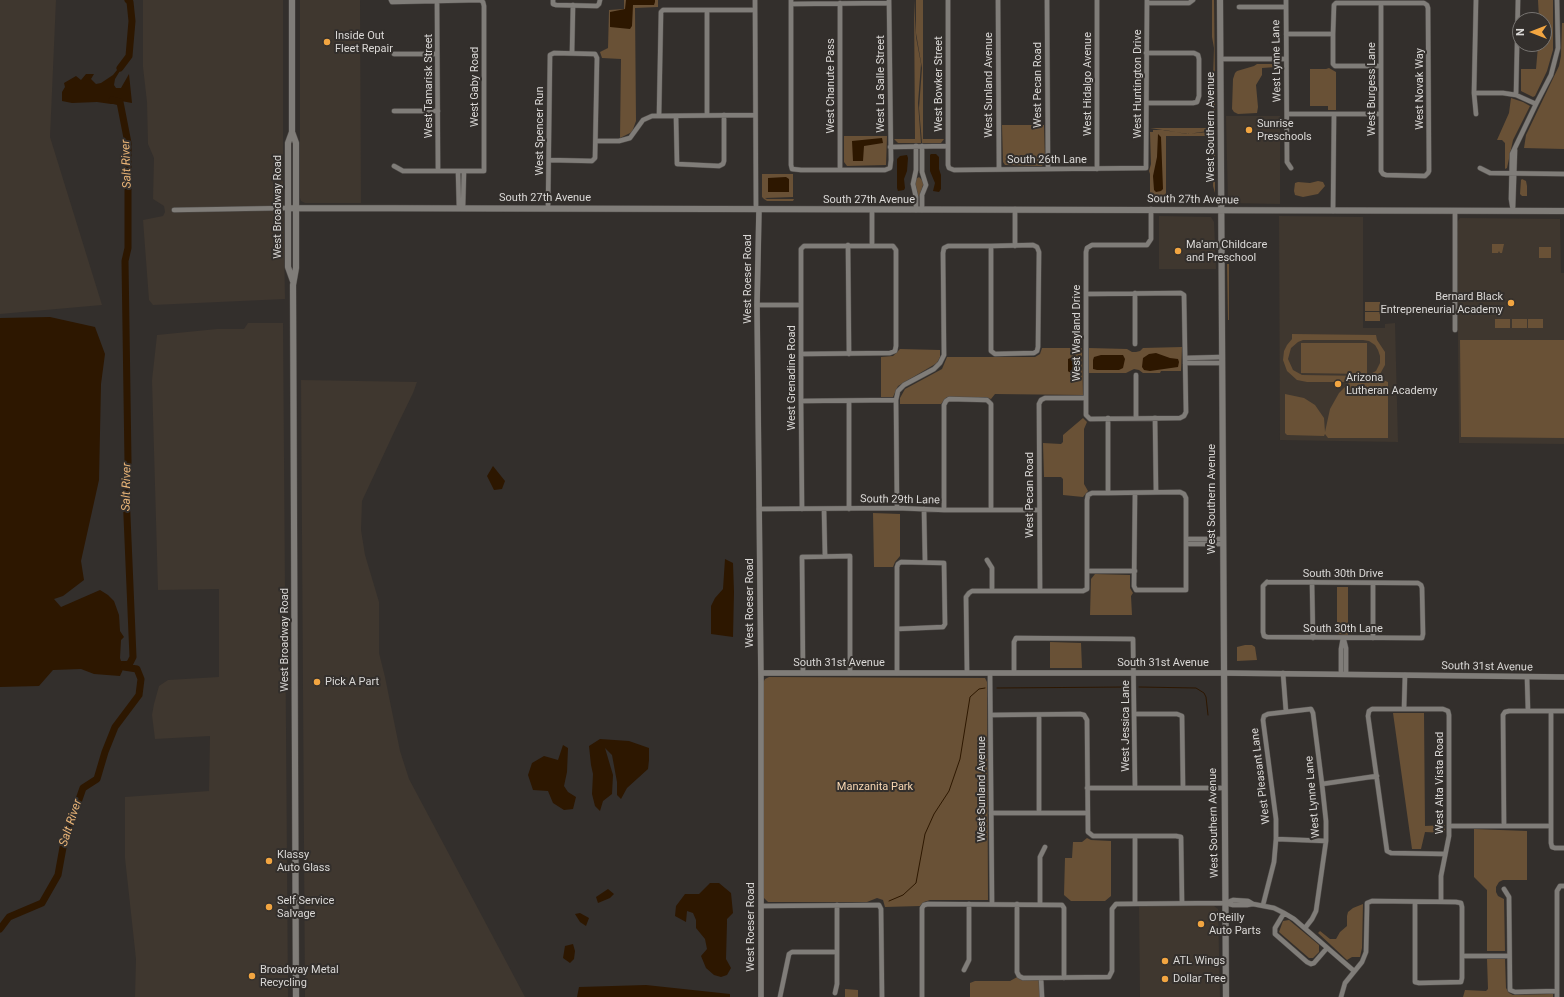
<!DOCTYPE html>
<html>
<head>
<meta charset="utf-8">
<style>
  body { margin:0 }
  #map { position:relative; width:1564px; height:997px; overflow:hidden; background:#332f2c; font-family:Roboto,sans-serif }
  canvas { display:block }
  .north { position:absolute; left:1512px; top:12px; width:40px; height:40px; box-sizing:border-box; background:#332f2c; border:1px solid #767370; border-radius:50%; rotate:270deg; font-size:11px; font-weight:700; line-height:16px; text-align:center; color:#dad8d6 }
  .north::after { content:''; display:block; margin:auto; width:14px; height:18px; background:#f2a541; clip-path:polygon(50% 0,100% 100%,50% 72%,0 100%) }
</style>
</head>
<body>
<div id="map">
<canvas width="1564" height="997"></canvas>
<div class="north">N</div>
</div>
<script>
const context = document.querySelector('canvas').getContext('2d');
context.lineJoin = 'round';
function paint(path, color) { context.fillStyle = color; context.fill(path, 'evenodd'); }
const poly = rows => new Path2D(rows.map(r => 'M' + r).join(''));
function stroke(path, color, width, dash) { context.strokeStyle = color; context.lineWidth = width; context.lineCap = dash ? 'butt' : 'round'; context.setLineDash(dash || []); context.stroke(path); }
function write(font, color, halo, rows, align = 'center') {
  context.font = font + ' Roboto,sans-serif'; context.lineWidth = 4; context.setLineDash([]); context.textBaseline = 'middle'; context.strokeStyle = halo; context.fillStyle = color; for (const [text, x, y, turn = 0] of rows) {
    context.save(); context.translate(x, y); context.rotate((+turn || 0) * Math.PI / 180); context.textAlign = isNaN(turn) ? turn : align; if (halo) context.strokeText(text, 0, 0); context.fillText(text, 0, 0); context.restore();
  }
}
const built = poly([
  [0,0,56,0,50,137,102,305,0,314],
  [143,0,283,0,283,186,285,299,153,305,149,300,143,220,163,216,165,212,164,206,153,199,154,158,148,144,147,102,143,67],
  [300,0,360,0,361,203,305,203,301,201,300,198],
  [1226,116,1280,116,1280,204,1231,203,1228,202],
  [1159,216,1211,217,1214,222,1216,269,1159,269],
  [1279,216,1363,217,1363,328,1385,328,1385,324,1395,323,1398,442,1280,440],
  [1460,218,1560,219,1561,273,1564,273,1564,444,1459,443,1457,222],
  [248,323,283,323,288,997,135,997,136,959,125,858,125,797,209,791,210,736,155,739,152,715,154,704,159,686,168,680,219,677,219,589,158,590,152,380,157,335,217,329,244,329],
  [301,380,417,382,413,393,396,428,362,501,361,530,365,555,379,602,379,653,385,677,400,751,409,779,525,997,305,997],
  [1139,906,1214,906,1218,909,1220,997,1140,997]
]);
const green = poly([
  [624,0,658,0,658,7,635,8,636,121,632,132,620,138,621,59,602,58,600,52,608,48,609,10,624,9],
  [914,0,916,37,921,64,918,103,921,143,898,143,894,139,915,139],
  [916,0,923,0,923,139,944,139,941,143,922,143,919,108,922,68,916,33],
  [1212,0,1214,0,1215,80,1213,79,1214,48,1212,37],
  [1538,0,1553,0,1553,50,1547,71,1535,96,1533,97,1521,91,1521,69,1536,69,1538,46,1544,44,1544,20,1539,19],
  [1562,23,1564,23,1564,149,1524,148,1526,135,1559,66,1561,56],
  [1257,64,1274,64,1276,67,1262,68,1262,75,1256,85,1258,107,1257,113,1238,114,1234,112,1232,109,1233,79,1235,73,1237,71,1254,66],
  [1329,68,1336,72,1336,110,1328,110,1328,106,1310,106,1310,69,1326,69],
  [1215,86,1215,193,1213,186,1214,132,1213,116,1212,87],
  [1511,98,1523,102,1530,106,1513,140,1507,168,1505,169,1505,143,1502,140,1497,140,1509,113],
  [1002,125,1044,125,1045,161,1042,166,1005,165,1003,162],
  [1150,128,1208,128,1208,131,1188,134],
  [1153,130,1165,130,1186,134,1208,132,1208,136,1166,136,1166,195,1150,195,1150,174,1149,171,1151,164,1150,132,1153,132],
  [844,136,887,136,886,165,847,166,844,162],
  [762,174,793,174,793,197,765,198,767,199,794,199,793,201,767,201,764,199,762,197],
  [919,177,923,181,923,185,919,199,915,183,916,179],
  [1522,179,1526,181,1527,186,1527,196,1522,196,1520,194,1521,180],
  [1318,181,1323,182,1325,186,1318,194,1303,197,1295,195,1294,191,1295,183,1298,182,1310,183],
  [1492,244,1504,244,1502,253,1500,253,1499,251,1498,253,1492,253],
  [1539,247,1551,247,1551,258,1539,258],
  [1227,264,1229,264,1229,320,1228,320],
  [1365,302,1380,302,1380,311,1365,311],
  [1365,312,1380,312,1380,321,1365,321],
  [1495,319,1510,319,1510,328,1495,328],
  [1512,319,1527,319,1527,328,1512,328],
  [1528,319,1543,319,1543,328,1528,328],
  [1292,334,1376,335,1377,340,1385,352,1385,365,1380,374,1374,379,1367,382,1307,382,1297,380,1287,371,1283,360,1284,351,1287,345,1292,339],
  [1303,340,1363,340,1369,341,1375,345,1378,350,1380,356,1380,363,1376,371,1366,376,1302,375,1293,370,1288,359,1291,348,1298,342],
  [1460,340,1564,340,1564,438,1461,437],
  [1301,343,1367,343,1367,374,1301,373],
  [1182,347,1181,371,1161,371,1160,373,1143,373,1139,370,1134,369,1126,373,1089,373,1089,348,1127,349,1132,352,1136,352,1140,351,1143,348],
  [1042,348,1082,348,1083,395,995,394,991,399,985,397,947,397,941,404,900,404,900,398,905,389,942,369,947,357,1035,357,1040,354],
  [900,349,940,350,940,357,937,363,898,386,893,397,881,397,881,357,893,356],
  [1377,379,1381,379,1388,382,1388,438,1328,438,1325,434,1324,436,1287,435,1285,433,1285,394,1304,398,1315,405,1324,418,1325,432,1330,409,1339,393,1349,383,1365,383],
  [1083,418,1087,422,1084,429,1084,484,1088,491,1083,497,1063,495,1063,479,1061,477,1044,477,1043,443,1061,444,1063,442,1063,435],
  [873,513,900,514,900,556,895,562,893,567,874,567],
  [1095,574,1130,575,1130,588,1133,593,1131,596,1132,615,1090,615,1091,579],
  [1337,587,1348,587,1348,635,1337,634],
  [1050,642,1081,643,1082,668,1050,668],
  [1245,645,1252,645,1255,647,1257,660,1237,661,1237,647],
  [769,677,985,678,987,682,988,900,930,900,924,902,920,906,885,907,883,900,877,898,867,902,768,902,764,898,763,683,765,679],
  [1393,713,1424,713,1425,826,1445,825,1445,833,1425,832,1421,849,1412,849],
  [1474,829,1527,831,1527,880,1503,880,1499,882,1496,887,1496,892,1498,896,1504,899,1505,951,1487,951,1487,890,1474,877],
  [1087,838,1091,840,1111,841,1111,896,1105,901,1071,901,1064,895,1065,858,1072,858,1073,842,1082,842],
  [1363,904,1362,948,1360,957,1352,957,1347,960,1318,933,1320,931,1330,939,1336,939,1340,932,1347,926,1347,916,1348,912,1353,908],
  [1289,920,1319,945,1319,952,1313,958,1309,958,1279,932,1283,921],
  [1487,959,1505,959,1506,988,1509,993,1513,995,1553,994,1553,997,1463,997,1465,990,1486,991,1488,989],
  [1019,976,1041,978,1042,997,970,997,970,983,975,981,1010,981],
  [845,989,858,990,858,997,845,997]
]);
const water = poly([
  [626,0,655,0,655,2,654,5,633,5,632,26,630,29,610,27,610,12,625,9],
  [125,60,126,61,115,79,114,85,116,88,121,88,129,74,132,103,121,101,117,104,111,104,97,102,72,103,62,101,62,92,65,87,64,83,76,76,81,80,86,74,94,74,91,79,96,84,101,83,113,75],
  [1158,134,1161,137,1163,189,1161,191,1156,192,1154,190,1153,176,1157,157],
  [882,138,883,143,864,146,863,161,853,161,852,141],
  [931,154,936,154,939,157,939,169,941,175,941,189,939,192,933,191,935,183,930,171,930,155],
  [907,155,908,158,907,171,904,179,905,188,904,190,898,191,897,188,897,159,900,156],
  [786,177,789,179,789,192,768,192,768,178],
  [50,317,95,327,105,354,101,384,99,480,81,561,84,580,63,596,54,599,61,607,100,590,108,595,114,601,119,615,120,631,124,637,121,640,120,658,121,661,127,661,120,676,94,674,81,669,53,670,39,686,0,687,0,318],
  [1156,353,1170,358,1178,359,1179,362,1178,367,1150,371,1144,370,1142,367,1143,358,1149,354],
  [1101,355,1123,355,1125,359,1123,368,1119,370,1097,370,1093,369,1093,360,1094,357],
  [1073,357,1078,359,1077,373,1069,372,1068,371,1068,359],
  [493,466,505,481,502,489,494,490,487,476],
  [725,559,733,563,734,592,733,637,711,634,711,606,715,598,723,589],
  [600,739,629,741,649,748,649,760,648,769,627,788,621,799,617,795,617,782,612,755,605,748,613,775,612,794,603,801,600,811,595,806,592,794,593,774,591,765,589,746],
  [563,745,568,748,567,772,564,786,568,792,576,797,573,809,564,810,553,803,548,791,533,790,528,775,532,763,544,756,558,760],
  [710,883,719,883,731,893,733,913,727,919,727,923,726,959,731,968,727,975,721,977,714,975,706,968,701,956,707,949,705,939,696,928,696,920,693,913,687,911,686,922,675,916,676,906,685,894,699,894],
  [608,889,614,894,610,898,598,903,596,897],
  [580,913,589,918,586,926,580,922,575,914],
  [573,944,575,951,574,959,570,963,563,958,565,946],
  [646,985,730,994,730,997,577,997,579,987]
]);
const stream = poly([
  [1139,687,1196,688,1204,693,1206,697,1208,715],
  [997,688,1129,687],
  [889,901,903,895,916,883,925,834,934,814,949,791,960,759,970,697,979,689,985,688]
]);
const river = poly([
  [120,68,129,56,132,21,130,2,128,0],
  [0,929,9,917,42,903,58,875,64,842,83,788,97,779,105,752,115,727,139,695,141,679,137,669,124,667,130,663,133,657,126,493,128,462,125,261,128,248,128,143,120,102,112,100]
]);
const minor = poly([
  [391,0,392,2,480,0,483,2,484,6,484,171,403,171,394,166],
  [553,0,553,4,556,5,597,6,599,4,600,0],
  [755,0,756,209],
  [791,0,791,165,792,169,801,170,885,170,890,168,891,160,889,0],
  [948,0,948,165,949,168,954,170,1146,168,1147,0],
  [998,0,999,169],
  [1047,0,1048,169],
  [1097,0,1097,169],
  [1286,0,1287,162,1291,168],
  [1476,0,1474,93,1476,114],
  [437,1,438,171],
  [840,3,840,169],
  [1147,3,1189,3,1193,0],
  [791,4,889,3],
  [1239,7,1286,7],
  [707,10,707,115],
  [1286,34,1333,34],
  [572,53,573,5],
  [1146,53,1194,53,1198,55,1199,59,1199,96,1197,102,1193,103,1147,103],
  [394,54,437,54],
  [1220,59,1286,59],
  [1380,66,1335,66,1333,64,1333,34,1334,5,1336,3,1424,3,1427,5,1428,8,1429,171,1428,173,1425,176,1386,175,1383,174,1381,171,1381,3],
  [1474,93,1503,93,1516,95,1536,104],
  [1516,95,1518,0],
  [394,111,438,111],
  [1287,114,1381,114],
  [659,116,661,12,663,10,755,10],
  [676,116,677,164,719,166,723,164,724,161,724,115],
  [596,141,619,141,630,138,643,120,652,116,755,115],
  [890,147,948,146],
  [1480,168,1490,173,1564,174],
  [458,171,459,208],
  [463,207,464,171],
  [548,208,550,55,554,53,595,54,597,58,595,158,592,161,549,160],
  [1513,208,1515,150],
  [174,210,288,208],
  [872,210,872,245],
  [916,210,916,197,913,184,916,170,916,146],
  [922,210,922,195,926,185,922,172,922,146],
  [1333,211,1334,114],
  [1513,211,1511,199,1512,154,1536,104,1551,75,1558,48,1557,0],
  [1455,212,1455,330],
  [848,245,849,354],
  [1015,246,1015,209],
  [1086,294,1181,293,1184,295,1186,412,1184,416,1180,418,1090,419,1086,415,1086,252,1087,248,1092,245,1147,245,1151,239,1151,209],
  [757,305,801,305],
  [1135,344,1135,293],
  [801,354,890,353,895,351,896,346,896,250,893,246,804,246,801,249,801,401,802,509],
  [1185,358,1222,357],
  [1185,363,1222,363],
  [1136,375,1136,418],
  [801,401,896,400],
  [849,401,849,509],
  [1108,418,1108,493],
  [1155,418,1156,492],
  [897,508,896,400,898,391,904,385,934,369,940,363,944,355,943,253,944,248,948,246,991,246,1033,245,1037,247,1039,252,1038,347,1037,351,1034,353,995,354,991,351,991,246],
  [759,509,897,508,944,510,1039,510],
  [824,509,825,556],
  [924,509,925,561],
  [944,510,944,405,946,401,949,399,987,400,991,404,991,510],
  [1186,539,1222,539],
  [1186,544,1222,544],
  [987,560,992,568,992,591],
  [1087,571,1135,571],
  [1267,582,1418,583,1421,585,1422,588,1423,634,1422,638,1419,638,1267,637,1264,636,1263,632,1263,586,1267,582],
  [1312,582,1313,638],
  [1373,583,1373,638],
  [1040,591,1039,404,1041,400,1045,398,1086,398],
  [897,629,943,627,945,624,944,563,901,562,898,564,897,567,897,673],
  [1344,640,1346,648,1346,674],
  [803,673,802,557,850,556,850,673],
  [967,673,966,597,969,593,972,591,1083,591,1087,589,1087,500,1088,495,1092,493,1108,493,1180,492,1184,494,1186,498,1186,590,1136,590,1134,586,1135,493],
  [990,673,992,904],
  [1014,673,1014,642,1016,638,1133,639,1135,788],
  [1283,673,1286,712],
  [1341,674,1341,649,1343,638],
  [1527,677,1528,711],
  [1404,709,1405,675],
  [1551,711,1551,843,1552,847,1555,848,1564,848],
  [1134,714,1177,714,1182,716,1183,788],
  [991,715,1080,714,1084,715,1087,720,1088,832,1093,836,1176,836,1181,837,1182,903],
  [1322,784,1377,776],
  [1087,788,1224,788],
  [991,813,1087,813],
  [1039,813,1039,715],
  [1449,826,1551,826],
  [1504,826,1503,715,1505,712,1509,711,1564,711],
  [1135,836,1135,904],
  [1276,839,1326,841],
  [1504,889,1509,897,1510,990,1515,992,1557,991],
  [1441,902,1441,876,1449,836,1449,715,1448,711,1443,709,1372,709,1369,711,1368,716,1387,851,1391,853,1445,854],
  [1225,903,1233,905,1247,905,1253,904],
  [1017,904,1017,972,1019,976,1023,978,1109,977,1112,971,1112,909,1116,904,1225,903,1233,900,1248,901,1253,904,1274,908,1284,913,1294,919,1354,971],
  [1040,904,1040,857,1045,847],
  [1263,905,1274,862,1276,839,1276,819,1263,720,1264,716,1268,714,1311,709,1313,713,1322,784,1326,821,1326,841,1316,911,1312,919,1305,928],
  [761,906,879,905,881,909,882,997],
  [1284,913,1275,928,1275,934,1307,962,1311,964,1314,963,1327,948],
  [1462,956,1509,956],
  [964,970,969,960,969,904],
  [1041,978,1042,997],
  [835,993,837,984,837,905],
  [780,997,789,954,792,952,837,952],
  [922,997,922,908,924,905,928,904,1062,905,1064,908,1064,978],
  [1341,997,1345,983,1362,962,1366,952,1367,908,1367,903,1372,901,1456,902,1461,903,1462,907,1462,978,1461,982,1419,983,1415,982,1415,902],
  [1557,997,1557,891,1560,886,1564,886]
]);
const tertiary = poly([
  [759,209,757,305,761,683,761,997],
  [761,673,1223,673,1564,677]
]);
const secondary = poly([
  [292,0,292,132,296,143,296,268,293,285,296,997],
  [1220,0,1226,997],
  [292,132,288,143,288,267,293,281],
  [288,208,1564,211]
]);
const markers = [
  [327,42,4,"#f2a541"],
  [1249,130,4,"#f2a541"],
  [1178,251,4,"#f2a541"],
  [1511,303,4,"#f2a541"],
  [1338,384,4,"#f2a541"],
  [317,682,4,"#f2a541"],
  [269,861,4,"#f2a541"],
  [269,907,4,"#f2a541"],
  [1201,924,4,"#f2a541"],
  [1165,961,4,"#f2a541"],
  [252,976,4,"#f2a541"],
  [1165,979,4,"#f2a541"]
];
const poiNames = [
  ["Inside Out",335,36],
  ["Fleet Repair",335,49],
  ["Sunrise",1257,124],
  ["Preschools",1257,137],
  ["Ma'am Childcare",1186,245],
  ["and Preschool",1186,258],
  ["Bernard Black",1503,297,"right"],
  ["Entrepreneurial Academy",1503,310,"right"],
  ["Arizona",1346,378],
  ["Lutheran Academy",1346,391],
  ["Pick A Part",325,682],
  ["Klassy",277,855],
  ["Auto Glass",277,868],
  ["Self Service",277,901],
  ["Salvage",277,914],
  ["O'Reilly",1209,918],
  ["Auto Parts",1209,931],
  ["ATL Wings",1173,961],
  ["Broadway Metal",260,970],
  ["Recycling",260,983],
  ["Dollar Tree",1173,979]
];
const streetNames = [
  ["West Lynne Lane",1277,61,-91],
  ["West La Salle Street",881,84,-90],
  ["West Bowker Street",939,84,-90],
  ["West Hidalgo Avenue",1088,84,-90],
  ["West Huntington Drive",1138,84,-90],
  ["West Sunland Avenue",989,85,-90],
  ["West Pecan Road",1038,85,-90],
  ["West Tamarisk Street",429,86,-90],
  ["West Chanute Pass",831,86,-90],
  ["West Gaby Road",475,87,-90],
  ["West Burgess Lane",1372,89,-90],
  ["West Novak Way",1420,89,-90],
  ["West Southern Avenue",1211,127,-90],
  ["West Spencer Run",540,131,-90],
  ["South 26th Lane",1047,160],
  ["South 27th Avenue",545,198],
  ["South 27th Avenue",869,200],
  ["South 27th Avenue",1193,200,1],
  ["West Broadway Road",278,207,-90],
  ["West Roeser Road",748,279,-90],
  ["West Wayland Drive",1077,333,-90],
  ["West Grenadine Road",792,378,-90],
  ["West Pecan Road",1030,495,-90],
  ["West Southern Avenue",1212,499,-90],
  ["South 29th Lane",900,500,1],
  ["South 30th Drive",1343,574],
  ["West Roeser Road",750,603,-90],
  ["South 30th Lane",1343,629],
  ["West Broadway Road",285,640,-90],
  ["South 31st Avenue",839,663],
  ["South 31st Avenue",1163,663],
  ["South 31st Avenue",1487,667,1],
  ["West Jessica Lane",1126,726,-90],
  ["West Pleasant Lane",1261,776,-97],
  ["West Alta Vista Road",1440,783,-90],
  ["West Sunland Avenue",982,789,-90],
  ["West Lynne Lane",1313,797,-95],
  ["West Southern Avenue",1214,823,-91],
  ["West Roeser Road",751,927,-90]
];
const parkNames = [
  ["Manzanita Park",875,787]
];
const waterNames = [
  ["Salt River",127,164,-92],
  ["Salt River",127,487,-89],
  ["Salt River",71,823,-72]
];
paint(built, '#3f372f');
paint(green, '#695136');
paint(water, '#2d1700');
stroke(stream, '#2d1700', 1);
stroke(river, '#2d1700', 7);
stroke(minor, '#504d4a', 5.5);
stroke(tertiary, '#504d4a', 6);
stroke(secondary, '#504d4a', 7);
stroke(minor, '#807d79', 4.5);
stroke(tertiary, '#807d79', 5.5);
stroke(secondary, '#807d79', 6);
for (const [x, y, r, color] of markers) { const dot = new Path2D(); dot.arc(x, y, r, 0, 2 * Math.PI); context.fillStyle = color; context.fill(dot); stroke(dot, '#332f2c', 1.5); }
write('11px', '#dad8d6', '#332f2c', poiNames, 'left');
write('11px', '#dad8d6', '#332f2c', streetNames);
write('11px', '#f8d7b3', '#332f2c', parkNames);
write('italic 12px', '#e9b477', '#332f2c', waterNames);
</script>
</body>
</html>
